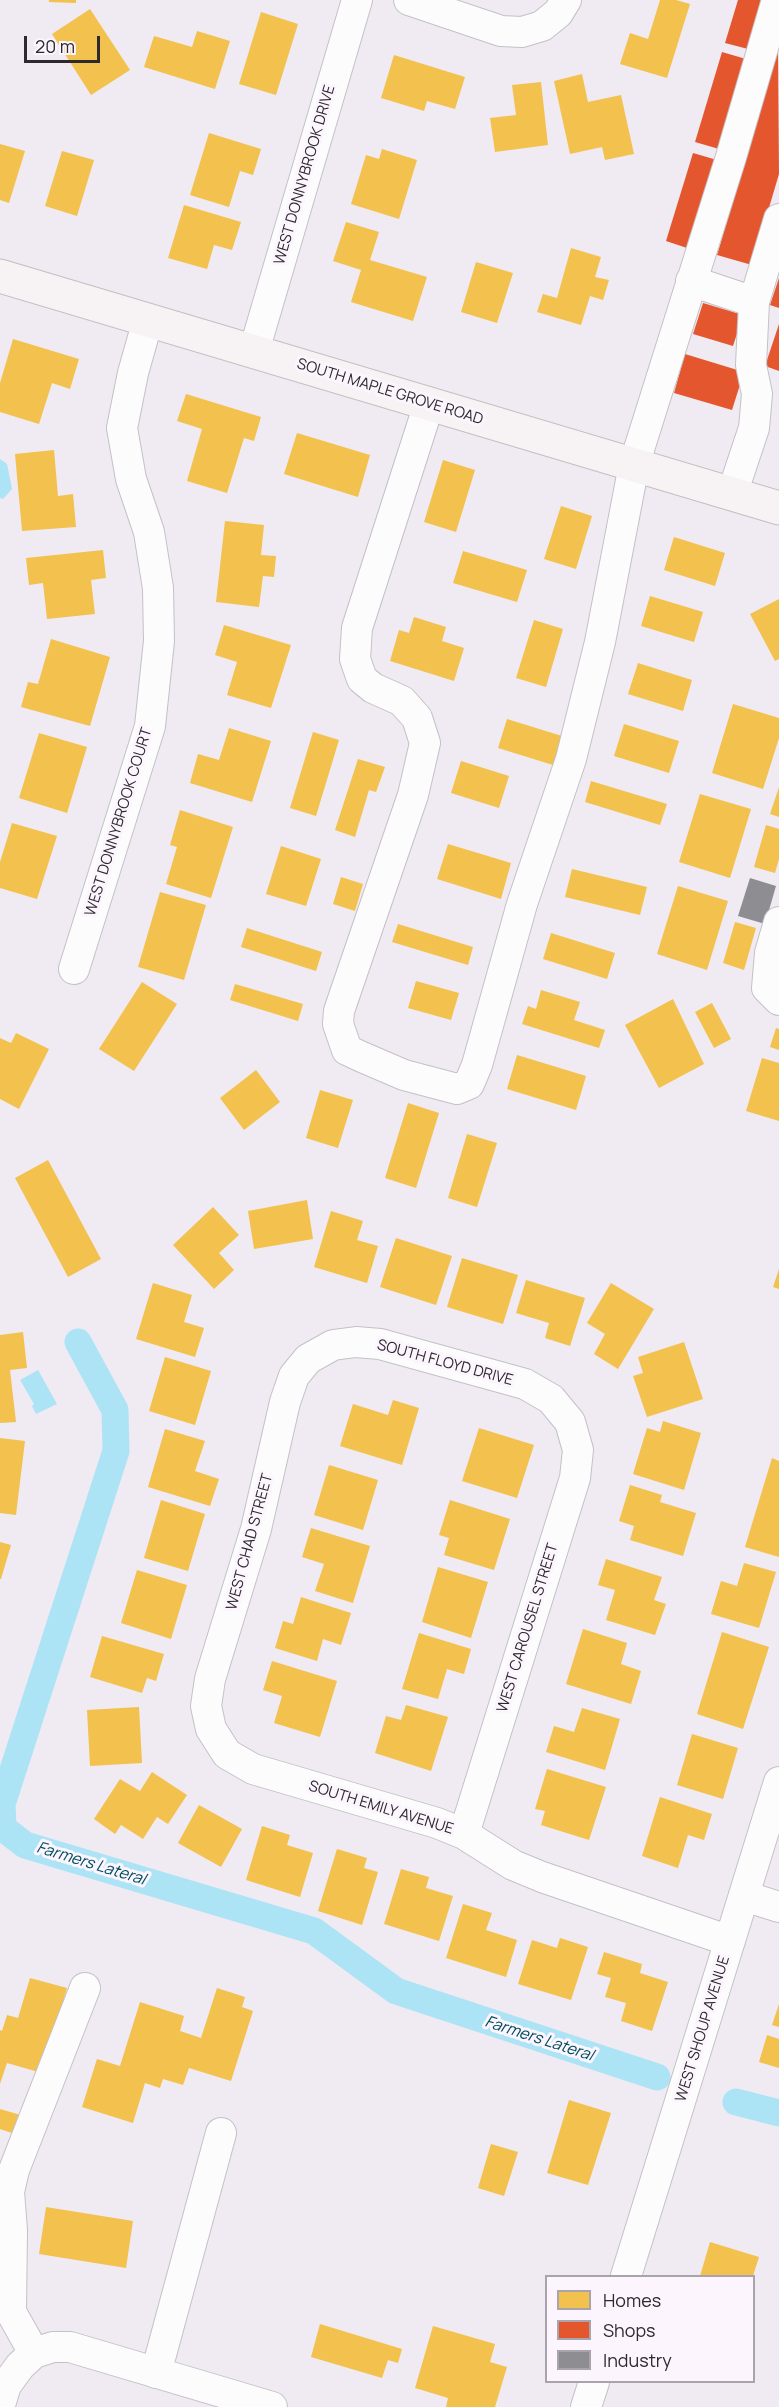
<!DOCTYPE html>
<html>
<head>
<meta charset="utf-8">
<style>
  body { margin:0 }
  #map { position:relative; width:779px; height:2407px; overflow:hidden; background:#f0eaf2; font-family:Manrope,sans-serif }
  canvas { display:block }
  .legend { position:absolute; left:545px; top:2275px; width:210px; height:108px; box-sizing:border-box; background:#fcf5fe; border:2px solid #a9a3ab; margin:0; padding:8px 10px; list-style:none; font-size:18px; color:#2d292f }
  .legend li { display:flex; align-items:center; gap:12px; height:30px }
  .legend b { width:30px; border:2px solid #a9a3ab }
  .scale { position:absolute; left:24px; top:36px; width:76px; height:27px; box-sizing:border-box; border:3px solid #2d292f; border-top:0; padding-left:8px; font-size:18px; line-height:21px; white-space:nowrap; color:#2d292f; -webkit-text-stroke:4px #fcf5fe; paint-order:stroke }
</style>
</head>
<body>
<div id="map">
<canvas width="779" height="2407"></canvas>
<ul class="legend">
<li><b style="height:16px;background:#f2c14e"></b>Homes</li>
<li><b style="height:16px;background:#e4572e"></b>Shops</li>
<li><b style="height:16px;background:#8d8d92"></b>Industry</li>
</ul>
<div class="scale">20 m</div>
</div>
<script>
const context = document.querySelector('canvas').getContext('2d');
context.lineJoin = 'round';
function paint(path, color) { context.fillStyle = color; context.fill(path, 'evenodd'); }
const poly = rows => new Path2D(rows.map(r => 'M' + r).join(''));
function stroke(path, color, width, dash) { context.strokeStyle = color; context.lineWidth = width; context.lineCap = dash ? 'butt' : 'round'; context.setLineDash(dash || []); context.stroke(path); }
function write(font, color, halo, rows, align = 'center') {
  context.font = font + ' Manrope,sans-serif'; context.lineWidth = 6; context.setLineDash([]); context.textBaseline = 'middle'; context.strokeStyle = halo; context.fillStyle = color; for (const [text, x, y, turn = 0] of rows) {
    context.save(); context.translate(x, y); context.rotate((+turn || 0) * Math.PI / 180); context.textAlign = isNaN(turn) ? turn : align; if (halo) context.strokeText(text, 0, 0); context.fillText(text, 0, 0); context.restore();
  }
}
const water = poly([
  [0,459,7,464,12,489,3,499,0,498],
  [38,1370,57,1404,36,1414,32,1406,34,1404,20,1380]
]);
const homes = poly([
  [49,0,76,0,76,3,49,2],
  [660,0,676,0,690,4,667,78,620,64,630,33,648,39],
  [90,9,130,70,91,95,52,34],
  [261,12,298,24,276,95,239,84],
  [197,31,230,41,215,89,144,67,154,36,192,47],
  [394,55,465,77,455,109,427,101,424,111,381,98],
  [582,74,588,102,621,95,634,154,605,160,602,147,570,154,554,81],
  [541,82,548,145,495,152,490,118,516,115,512,85],
  [209,133,261,149,253,175,240,171,229,207,190,195],
  [0,144,25,151,9,203,0,200],
  [382,149,417,160,399,219,351,204,366,155,379,159],
  [62,151,94,160,77,216,45,206],
  [184,205,241,222,232,250,214,245,207,269,168,258],
  [346,222,379,232,370,260,427,277,413,321,351,302,361,270,333,261],
  [571,248,601,257,595,277,609,280,603,300,590,296,581,325,537,312,543,294,557,298],
  [476,262,513,273,497,323,461,312],
  [13,339,79,359,70,389,52,383,39,424,0,412,0,383],
  [186,394,261,417,254,441,244,438,227,493,187,481,202,429,177,421],
  [297,433,370,455,358,497,284,474],
  [54,450,58,496,73,494,76,527,22,531,15,454],
  [443,460,475,470,456,532,424,522],
  [561,506,592,516,576,569,544,559],
  [225,521,264,525,261,555,276,556,274,577,263,576,259,607,216,602],
  [674,537,725,553,715,586,664,570],
  [103,550,106,578,91,580,95,614,47,619,43,583,29,585,26,558],
  [463,551,527,570,517,602,453,583],
  [650,596,703,612,694,642,641,626],
  [779,599,779,659,775,661,750,614],
  [414,617,446,627,442,641,464,648,454,681,390,661,399,630,409,633],
  [534,620,563,629,546,687,516,678],
  [224,625,291,645,271,708,227,695,237,662,215,655],
  [51,639,110,657,90,726,21,707,28,682,38,684],
  [638,663,692,680,683,711,628,694],
  [733,704,779,718,779,738,763,789,712,773],
  [507,719,562,736,553,765,498,748],
  [624,724,679,741,669,773,614,756],
  [229,728,271,741,252,802,190,783,198,754,219,760],
  [313,732,339,740,316,816,290,808],
  [39,733,87,747,67,813,19,798],
  [358,759,385,767,376,792,369,790,355,837,335,830],
  [461,761,509,776,499,808,451,793],
  [591,781,667,804,660,825,585,802],
  [779,787,779,817,770,814],
  [700,794,751,809,730,878,679,862],
  [180,810,233,827,211,898,166,884,177,847,170,845],
  [12,823,57,836,37,899,0,888,0,862],
  [766,825,779,829,779,859,775,873,754,867],
  [448,844,511,863,501,899,437,879],
  [281,846,321,859,306,906,266,894],
  [572,869,647,887,640,915,565,897],
  [341,877,363,884,355,911,333,904],
  [678,886,728,901,707,970,657,954],
  [160,892,206,905,184,980,138,967],
  [735,922,756,928,744,970,723,963],
  [398,924,473,947,468,965,392,942],
  [247,928,322,952,316,971,241,947],
  [551,933,615,953,607,979,543,959],
  [416,981,459,993,451,1020,408,1008],
  [142,982,177,1004,134,1071,99,1049],
  [235,984,303,1004,298,1021,230,1000],
  [541,990,580,1002,574,1020,605,1030,599,1048,522,1024,528,1006,536,1009],
  [673,999,704,1064,659,1088,625,1025],
  [712,1003,731,1039,714,1048,695,1012],
  [776,1028,779,1029,779,1050,770,1047],
  [16,1033,49,1049,19,1109,0,1099,0,1038,11,1043],
  [517,1055,586,1076,576,1110,507,1089],
  [762,1058,779,1063,779,1121,746,1111],
  [256,1070,280,1102,244,1130,220,1098],
  [320,1090,353,1100,338,1148,306,1138],
  [408,1103,439,1113,416,1188,385,1178],
  [467,1134,497,1143,477,1207,448,1198],
  [48,1160,101,1259,68,1277,15,1178],
  [307,1200,313,1239,254,1249,248,1211],
  [213,1207,239,1235,219,1253,234,1270,214,1289,173,1245],
  [331,1211,363,1221,357,1240,378,1246,367,1283,314,1267],
  [396,1238,452,1256,436,1305,380,1287],
  [462,1258,518,1275,503,1324,447,1307],
  [779,1269,779,1289,773,1287],
  [526,1280,585,1298,570,1346,545,1338,549,1323,516,1313],
  [153,1283,192,1295,184,1322,204,1328,195,1357,136,1339],
  [611,1283,654,1309,618,1369,594,1354,605,1334,587,1323],
  [23,1332,27,1368,10,1370,16,1422,0,1423,0,1335],
  [684,1342,703,1399,647,1417,633,1376,643,1373,638,1357],
  [165,1357,211,1371,195,1425,149,1411],
  [393,1400,419,1408,402,1465,340,1446,353,1404,388,1415],
  [663,1421,701,1433,684,1490,633,1474,647,1428,660,1432],
  [479,1428,534,1445,517,1498,462,1481],
  [165,1429,205,1441,195,1471,219,1479,210,1506,148,1487],
  [0,1438,25,1441,16,1515,0,1513],
  [772,1458,779,1461,779,1557,745,1547],
  [329,1465,378,1480,363,1530,314,1515],
  [630,1485,662,1495,660,1502,696,1513,683,1556,630,1540,634,1526,619,1521],
  [161,1500,205,1514,188,1571,144,1558],
  [450,1500,510,1519,494,1570,444,1555,449,1538,439,1535],
  [311,1528,370,1546,353,1603,315,1591,324,1564,302,1557],
  [0,1542,11,1545,1,1579,0,1579],
  [606,1559,662,1577,654,1600,666,1604,655,1635,606,1620,615,1590,598,1585],
  [744,1563,776,1572,759,1628,711,1614,721,1581,737,1586],
  [438,1567,488,1582,471,1638,422,1622],
  [137,1570,187,1585,171,1639,121,1623],
  [301,1597,351,1613,341,1645,323,1639,317,1661,275,1648,283,1621,293,1624],
  [583,1629,627,1643,621,1664,641,1671,631,1704,566,1684],
  [722,1632,769,1647,743,1729,697,1714],
  [419,1633,471,1649,464,1674,447,1669,438,1699,402,1689],
  [102,1636,164,1654,156,1681,147,1678,142,1693,90,1677],
  [272,1661,337,1681,320,1737,274,1723,282,1696,263,1690],
  [406,1705,448,1717,431,1771,375,1753,386,1716,401,1720],
  [139,1707,142,1763,90,1766,87,1710],
  [582,1708,620,1719,605,1770,546,1752,554,1726,574,1732],
  [692,1734,738,1748,723,1799,677,1785],
  [547,1769,606,1787,589,1840,541,1825,545,1811,535,1809],
  [152,1772,187,1795,168,1824,157,1817,143,1839,121,1825,115,1834,94,1819,120,1779,140,1791],
  [660,1797,712,1814,704,1840,688,1835,678,1868,642,1856],
  [199,1805,242,1829,221,1867,178,1843],
  [262,1826,290,1835,287,1845,313,1853,300,1897,246,1880],
  [337,1849,367,1858,364,1868,378,1872,362,1925,318,1911],
  [401,1869,429,1877,426,1888,453,1896,439,1941,384,1924],
  [463,1904,492,1913,486,1930,517,1940,506,1977,446,1958],
  [560,1938,588,1947,571,2000,518,1984,532,1940,557,1948],
  [604,1952,642,1964,640,1973,668,1982,652,2031,621,2021,626,2003,605,1997,611,1978,597,1974],
  [30,1978,67,1988,42,2073,7,2063,0,2084,0,2030,2,2031,7,2015,18,2018],
  [217,1988,245,1997,242,2007,253,2011,231,2081,189,2068,183,2085,163,2079,160,2088,145,2083,133,2123,82,2107,97,2059,120,2066,140,2002,184,2016,180,2031,201,2038],
  [779,2004,779,2027,772,2025],
  [767,2035,779,2039,779,2068,759,2062],
  [569,2100,611,2113,588,2185,547,2173],
  [0,2109,24,2116,18,2135,0,2129],
  [491,2144,518,2152,504,2196,478,2188],
  [46,2207,133,2221,126,2268,39,2254],
  [710,2242,759,2257,753,2276,700,2276],
  [320,2324,402,2349,398,2363,388,2360,382,2378,311,2357],
  [433,2326,495,2344,490,2362,507,2367,495,2407,446,2407,448,2398,415,2388]
]);
const shops = poly([
  [738,0,763,0,748,49,725,43],
  [778,51,779,174,752,265,717,255],
  [722,52,746,59,719,149,695,142],
  [693,153,717,160,690,249,666,241],
  [779,278,779,308,770,305],
  [703,303,743,315,733,346,693,334],
  [779,324,779,371,765,366],
  [685,354,744,372,732,410,674,393]
]);
const industry = poly([
  [750,878,776,886,765,924,738,916]
]);
const canal = poly([
  [78,1342,115,1410,116,1451,2,1804,3,1828,25,1845,314,1931,396,1991,657,2077],
  [736,2102,779,2113]
]);
const minor = poly([
  [409,0,501,31,522,32,542,26,558,13,566,0],
  [691,281,754,302],
  [254,351,357,0],
  [429,404,357,628,355,659,362,679,373,688,402,701,417,718,425,743,413,795,339,1011,338,1024,347,1050,362,1057,404,1075,457,1089,469,1084,477,1065,522,904,571,759,600,642,634,465,731,157,777,0],
  [732,494,754,428,757,394,751,365,754,302,779,219],
  [779,922,770,953,767,988,779,1000],
  [74,969,150,726,159,641,158,588,149,532,131,479,122,428,133,373,148,320],
  [464,1834,575,1478,578,1450,570,1422,551,1399,525,1384,380,1344,356,1342,333,1345,308,1359,294,1376,285,1402,256,1529,210,1679,206,1706,211,1729,227,1754,253,1769,437,1823,464,1834,513,1865,542,1877,730,1941],
  [744,1896,779,1907],
  [626,2276,779,1782],
  [34,2353,11,2312,12,2230,9,2192,14,2170,85,1988],
  [156,2373,221,2133],
  [0,2405,6,2385,20,2366,34,2353,53,2347,70,2347,272,2407],
  [586,2407,594,2382]
]);
const major = poly([
  [0,276,779,508]
]);
const streetNames = [
  ["WEST DONNYBROOK DRIVE",305,175,-74],
  ["SOUTH MAPLE GROVE ROAD",390,392,17],
  ["WEST DONNYBROOK COURT",119,822,-73],
  ["SOUTH FLOYD DRIVE",445,1363,15],
  ["WEST CHAD STREET",250,1542,-75],
  ["WEST CAROUSEL STREET",528,1628,-73],
  ["SOUTH EMILY AVENUE",381,1808,17],
  ["WEST SHOUP AVENUE",703,2029,-73]
];
const waterNames = [
  ["Farmers Lateral",91,1864,17],
  ["Farmers Lateral",539,2039,18]
];
paint(water, '#ace4f6');
paint(homes, '#f2c14e');
paint(shops, '#e4572e');
paint(industry, '#8d8d92');
stroke(canal, '#ace4f6', 27);
stroke(minor, '#c5c0c7', 32);
stroke(major, '#c7bcc0', 35);
stroke(minor, '#fdfcfd', 30);
stroke(major, '#f7f2f4', 33);
write('15px', '#2d292f', '#fcf5fe', streetNames);
write('italic 16px', '#004e5d', '#fcf5fe', waterNames);
</script>
</body>
</html>
